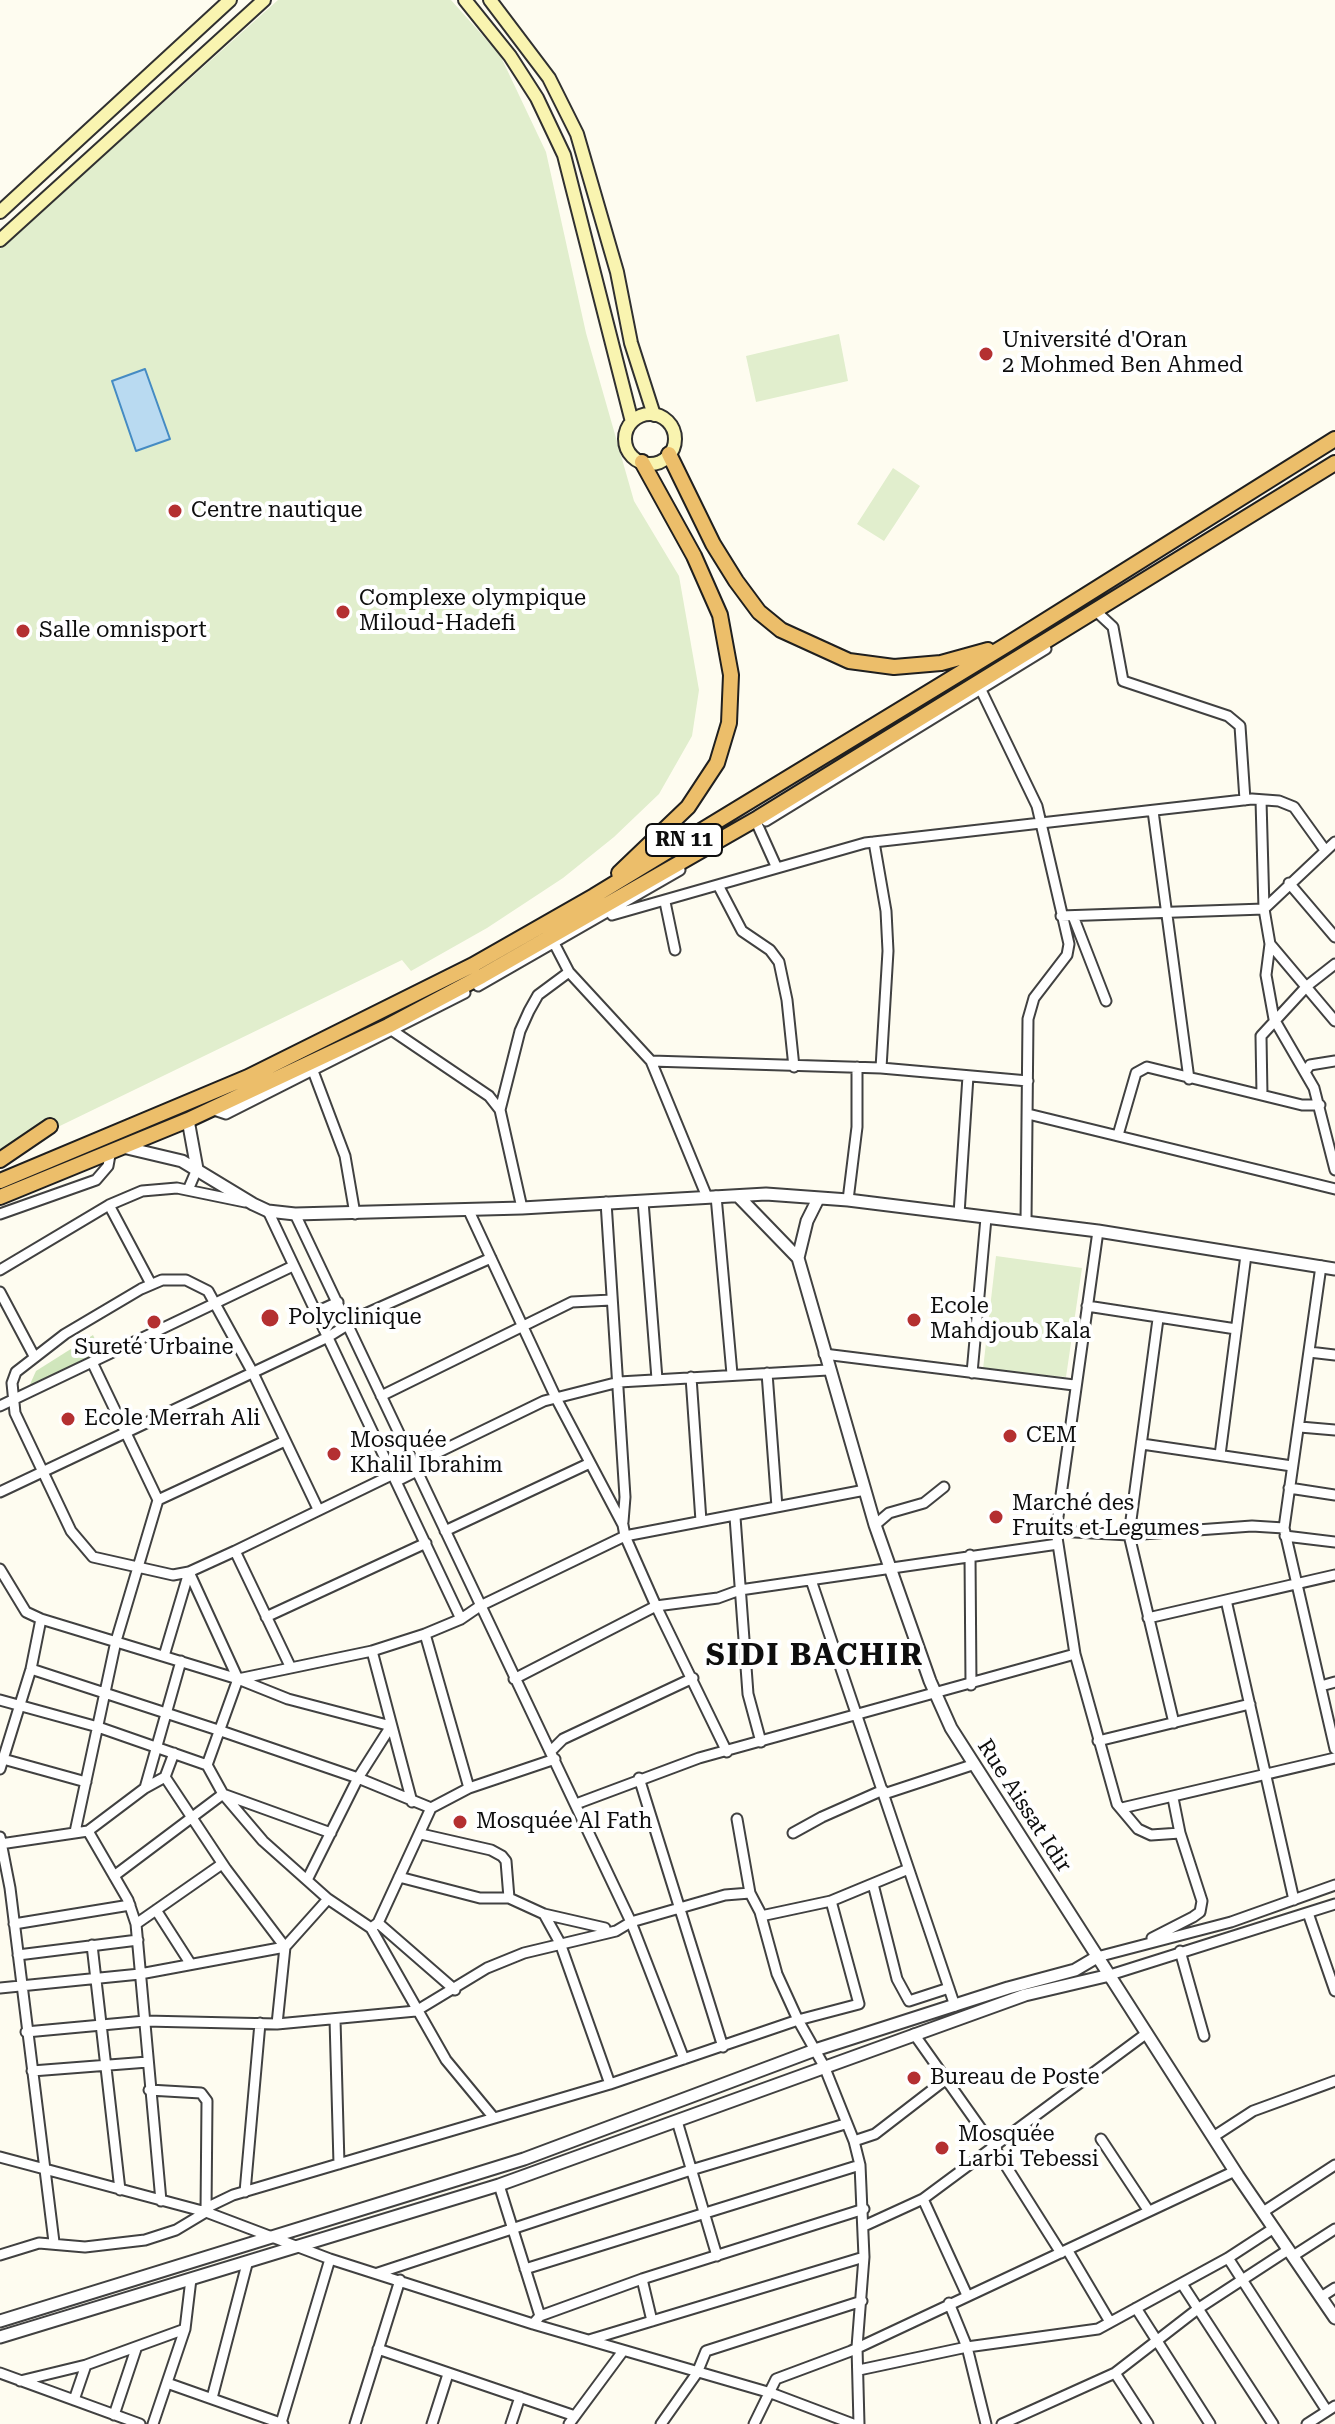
<!DOCTYPE html>
<html>
<head>
<meta charset="utf-8">
<style>
  body { margin:0 }
  canvas { display:block; background:#fefcf0 }
</style>
</head>
<body>
<canvas width="1335" height="2424"></canvas>
<script>
const context = document.querySelector('canvas').getContext('2d');
context.lineJoin = 'round';
function paint(path, color) { context.fillStyle = color; context.fill(path, 'evenodd'); }
const poly = rows => new Path2D(rows.map(r => 'M' + r).join(''));
function stroke(path, color, width, dash) { context.strokeStyle = color; context.lineWidth = width; context.lineCap = dash ? 'butt' : 'round'; context.setLineDash(dash || []); context.stroke(path); }
function write(font, color, halo, rows, align = 'center') {
  context.font = font + ' "Roboto Serif",serif'; context.lineWidth = 8; context.setLineDash([]); context.textBaseline = 'middle'; context.strokeStyle = halo; context.fillStyle = color; for (const [text, x, y, turn = 0] of rows) {
    context.save(); context.translate(x, y); context.rotate((+turn || 0) * Math.PI / 180); context.textAlign = isNaN(turn) ? turn : align; if (halo) context.strokeText(text, 0, 0); context.fillText(text, 0, 0); context.restore();
  }
}
const green = poly([
  [93,1335,102,1355,27,1391,36,1371]
]);
const pitch = poly([
  [278,0,451,0,500,55,546,152,586,333,634,501,679,576,699,690,692,736,659,794,614,837,563,878,487,928,411,971,402,960,0,1155,0,249],
  [839,334,848,381,756,402,746,356],
  [893,468,920,486,884,541,857,524],
  [996,1256,1082,1268,1066,1377,983,1369]
]);
const water = poly([
  [145,369,170,439,136,451,112,381,145,369]
]);
const minor = poly([
  [1099,614,1113,627,1123,681,1228,716,1240,726,1245,800],
  [981,690,1037,806,1069,944,1067,955,1034,998,1028,1019,1026,1222],
  [1153,811,1189,1079],
  [766,821,1046,649],
  [758,826,776,866],
  [874,842,886,911,888,951,881,1068],
  [1335,842,1264,909,1270,944,1266,975,1274,1019,1314,1088,1335,1170],
  [1289,883,1335,937],
  [718,885,742,931,770,950,779,962,787,1000,794,1067],
  [665,902,675,950],
  [612,915,865,843,1252,799,1279,801,1294,807,1325,850],
  [1061,916,1264,909,1261,800],
  [1073,916,1106,1001],
  [1270,944,1335,1021],
  [555,945,569,972,651,1061,707,1197],
  [478,986,680,870],
  [393,1031,489,1096,500,1110,522,1208],
  [651,1061,881,1068,1028,1081],
  [313,1071,345,1156,355,1214],
  [1305,1072,1310,1065,1335,1061],
  [1262,1095,1261,1036,1307,986,1335,964],
  [211,1109,226,1114,465,993],
  [500,1110,520,1031,529,1011,538,995,569,972],
  [1028,1114,1335,1189],
  [1118,1135,1136,1073,1147,1067,1302,1105,1320,1105],
  [188,1190,197,1169],
  [716,1196,732,1374],
  [848,1200,857,1127,857,1067],
  [643,1201,657,1379],
  [606,1202,625,1497,623,1522],
  [109,1205,151,1284],
  [468,1209,557,1400,623,1525,625,1536,656,1606,727,1752],
  [268,1211,461,1619],
  [0,1214,96,1180,108,1166,110,1155],
  [295,1214,631,1922,684,2059],
  [959,1214,968,1076],
  [1098,1231,1056,1531,1075,1654,1117,1804,1138,1829,1151,1835,1180,1833],
  [1321,1266,1284,1528,1335,1749],
  [0,1270,109,1205,142,1191,177,1188,245,1202],
  [0,1292,34,1356],
  [1087,1306,1236,1329],
  [316,1312,338,1302],
  [1158,1319,1129,1535,1174,1723],
  [1309,1352,1335,1355],
  [824,1354,1074,1385],
  [92,1362,158,1500],
  [767,1373,777,1507],
  [972,1373,986,1218],
  [691,1377,701,1521],
  [381,1396,572,1302,611,1300],
  [0,1406,293,1266],
  [1300,1427,1335,1430],
  [1142,1444,1292,1466],
  [1220,1455,1246,1255],
  [397,1481,417,1471],
  [1289,1488,1335,1495],
  [0,1492,328,1337,365,1314,491,1258],
  [318,1509,253,1373,208,1291,186,1280,162,1280,141,1289,65,1334,16,1372,12,1383,15,1413,71,1531,93,1557,173,1575,189,1572,235,1551,544,1401,619,1382,828,1370],
  [735,1517,748,1694,761,1742],
  [875,1525,889,1513,924,1503,944,1487],
  [445,1531,590,1463],
  [1056,1531,1129,1535,1252,1526,1284,1528],
  [1285,1536,1335,1542],
  [235,1551,290,1666],
  [970,1555,971,1685],
  [0,1569,26,1612,41,1619,238,1679,288,1699,391,1726,358,1778,307,1880],
  [189,1572,238,1679,207,1765],
  [811,1580,955,2006],
  [1226,1600,1294,1900],
  [266,1617,426,1543],
  [1148,1618,1335,1575],
  [425,1634,469,1788],
  [372,1651,412,1802],
  [164,1656,189,1572],
  [31,1669,221,1731,358,1778,431,1808,469,1788,555,1759],
  [238,1679,372,1651,425,1634,461,1619,480,1606,625,1536,865,1490],
  [514,1679,656,1606,718,1598,740,1590,1058,1544],
  [1321,1686,1335,1682],
  [0,1700,98,1727,207,1765,223,1794,263,1841,328,1899,371,1928,446,2060,494,2118],
  [1098,1741,1250,1704],
  [551,1751,563,1739,693,1678],
  [3,1759,86,1782],
  [0,1769,31,1669,41,1619],
  [165,1777,226,1869,285,1947,277,2024],
  [639,1778,723,2047],
  [145,1788,181,1661],
  [884,1794,972,1765],
  [576,1804,699,1758,1075,1654],
  [1122,1808,1335,1758],
  [737,1819,750,1893,760,1912,777,1974,798,2020,824,2066,854,2141,860,2165,864,2257,857,2347,859,2424],
  [88,1831,128,1900,136,1924,161,2201],
  [75,1832,116,1641,158,1500,285,1441],
  [793,1833,822,1817,883,1790],
  [421,1834,491,1850,502,1856,506,1861,509,1898],
  [0,1837,10,1888,54,2242],
  [0,1844,88,1831,145,1788,165,1777,174,1753],
  [114,1876,223,1794,331,1833],
  [399,1877,480,1898,509,1898,544,1914,605,1928],
  [873,1884,897,1979,909,2001,949,1988],
  [156,1910,190,1963],
  [1308,1913,1335,1991],
  [544,1914,560,1943,610,2084],
  [761,1916,831,1901,906,1870],
  [378,1923,455,1990],
  [14,1924,130,1905],
  [136,1924,222,1864],
  [371,1928,378,1923,431,1808],
  [1152,1938,1193,1917,1200,1912,1202,1901,1180,1833,1173,1798],
  [92,1945,120,2190],
  [1180,1951,1204,2036],
  [18,1955,138,1940],
  [1097,1957,1231,1922,1335,1885],
  [1110,1975,1335,1904],
  [0,1988,140,1974,285,1947,328,1899],
  [335,2019,339,2164],
  [26,2032,145,2021,277,2024,416,2011,487,1968,524,1953,616,1931,631,1922,725,1895,750,1893],
  [914,2034,994,2147,1061,2253],
  [32,2071,148,2062],
  [677,2121,717,2256],
  [1213,2137,1253,2111,1335,2081],
  [1101,2139,1148,2210],
  [854,2141,875,2134,945,2080],
  [0,2157,206,2212,330,2259,533,2324,771,2393,853,2424],
  [499,2185,540,2316],
  [245,2192,260,2023],
  [923,2199,967,2295],
  [206,2208,233,2195,610,2084,798,2020,859,2004,831,1901],
  [1263,2212,1335,2165],
  [864,2226,923,2199,1147,2033],
  [1068,2251,1110,2322],
  [0,2255,39,2243,85,2247,145,2240,176,2230,206,2212,207,2101,201,2093,149,2090],
  [1293,2256,1335,2229],
  [1228,2258,1327,2411],
  [525,2269,860,2165],
  [378,2273,691,2170,845,2124],
  [642,2279,652,2321],
  [1182,2284,1273,2424],
  [1321,2297,1335,2288],
  [949,2303,967,2347,986,2424],
  [1136,2308,1210,2424],
  [533,2324,540,2316,642,2279,864,2209],
  [589,2340,864,2257],
  [378,2349,575,2416],
  [859,2370,967,2347,1098,2329,1228,2258,1274,2228],
  [0,2373,140,2424],
  [1115,2373,1148,2424],
  [20,2381,86,2365,185,2329],
  [167,2383,283,2424],
  [212,2398,247,2264],
  [74,2400,86,2365],
  [114,2415,136,2349],
  [281,2423,330,2259],
  [153,2424,185,2329,191,2279],
  [355,2424,400,2280],
  [432,2424,448,2374],
  [511,2424,520,2397],
  [569,2424,623,2351],
  [661,2424,697,2373,706,2351,862,2301],
  [754,2424,776,2379,851,2351,1235,2171],
  [1002,2424,1115,2373,1199,2308,1288,2250],
  [1307,2424,1335,2406]
]);
const tertiary = poly([
  [188,1120,197,1169],
  [127,1148,182,1161,253,1204,268,1211,295,1214,522,1208,766,1194,848,1200,1098,1231,1335,1269],
  [738,1196,798,1258,875,1525,930,1681,951,1728,1238,2176,1335,2318],
  [798,1258,807,1221,818,1199],
  [0,2321,524,2159,815,2050,1008,1988,1075,1970,1097,1957],
  [0,2337,499,2185,1025,1995,1110,1975]
]);
const secondary = poly([
  [465,0,510,56,537,98,564,155,632,422],
  [490,0,549,78,577,134,617,272,631,343,654,415],
  [0,212,230,0],
  [0,240,264,0],
  '625 439a25 25 0 1 1 50 0a25 25 0 1 1-50 0Z'
]);
const trunk = poly([
  [669,454,713,544,736,581,759,612,781,630,849,661,894,667,941,663,988,650],
  [619,873,688,807,717,763,729,723,731,675,720,615,694,556,642,462],
  [0,1160,50,1126],
  [0,1181,248,1077,473,965,594,896,1008,644,1335,439],
  [0,1197,188,1120,388,1026,482,976,758,818,1335,463]
]);
const markers = [
  [986,354,8,"#b43031"],
  [175,511,8,"#b43031"],
  [343,612,8,"#b43031"],
  [23,631,8,"#b43031"],
  [270,1318,10,"#b43031"],
  [914,1320,8,"#b43031"],
  [154,1322,8,"#b43031"],
  [68,1419,8,"#b43031"],
  [1010,1436,8,"#b43031"],
  [334,1454,8,"#b43031"],
  [996,1517,8,"#b43031"],
  [460,1822,8,"#b43031"],
  [914,2078,8,"#b43031"],
  [942,2148,8,"#b43031"]
];
const shields = [
  [684,840,76]
];
const shieldNames = [
  ["RN 11",684,840]
];
const poiNames = [
  ["Université d'Oran",1002,341],
  ["2 Mohmed Ben Ahmed",1002,366],
  ["Centre nautique",191,511],
  ["Complexe olympique",359,599],
  ["Miloud-Hadefi",359,624],
  ["Salle omnisport",39,631],
  ["Ecole",930,1307],
  ["Mahdjoub Kala",930,1332],
  ["Polyclinique",288,1318],
  ["Sureté Urbaine",154,1348,"center"],
  ["Ecole Merrah Ali",84,1419],
  ["CEM",1026,1436],
  ["Mosquée",350,1441],
  ["Khalil Ibrahim",350,1466],
  ["Marché des",1012,1504],
  ["Fruits et Legumes",1012,1529],
  ["Mosquée Al Fath",476,1822],
  ["Bureau de Poste",930,2078],
  ["Mosquée",958,2135],
  ["Larbi Tebessi",958,2160]
];
const streetNames = [
  ["Rue Aissat Idir",1024,1806,57]
];
const districtNames = [
  ["SIDI BACHIR",815,1656]
];
paint(green, '#d0e6bc');
paint(pitch, '#e1eecd');
paint(water, '#b9daf1');
stroke(water, '#458bc3', 2);
stroke(minor, '#414141', 13);
stroke(tertiary, '#414141', 15);
stroke(secondary, '#303030', 16);
stroke(trunk, '#1f1f1f', 18);
stroke(minor, '#fff', 9);
stroke(tertiary, '#fff', 11);
stroke(secondary, '#f9f4b0', 12);
stroke(trunk, '#ecbe6a', 14);
for (const [x, y, r, color] of markers) { const dot = new Path2D(); dot.arc(x, y, r, 0, 2 * Math.PI); context.fillStyle = color; context.fill(dot); stroke(dot, '#fff', 3); }
for (const [x, y, w] of shields) { const box = new Path2D(); box.roundRect(x - w / 2, y - 16, w, 32, 6); context.fillStyle = '#fff'; context.fill(box); stroke(box, '#0e0e0e', 2); }
write('bold 20px', '#0e0e0e', null, shieldNames);
write('22px', '#0e0e0e', '#fff', poiNames, 'left');
write('22px', '#0e0e0e', '#fff', streetNames);
context.letterSpacing = '2px';
write('bold 30px', '#0e0e0e', '#fff', districtNames);
context.letterSpacing = '0px';
</script>
</body>
</html>
